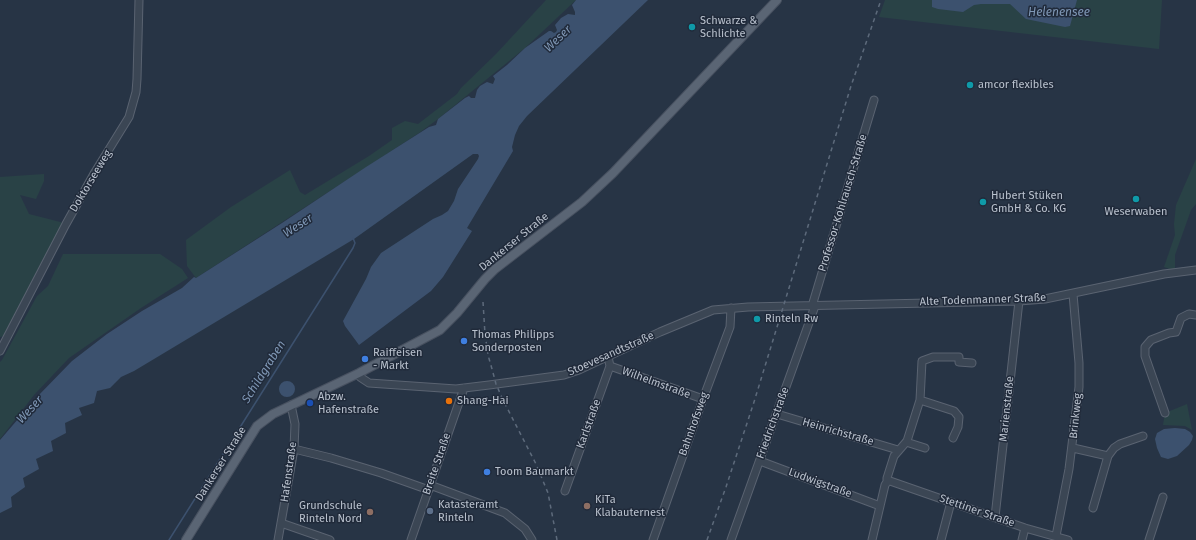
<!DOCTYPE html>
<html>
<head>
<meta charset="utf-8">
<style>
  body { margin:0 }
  canvas { display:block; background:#273445 }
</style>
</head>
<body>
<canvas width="1196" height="540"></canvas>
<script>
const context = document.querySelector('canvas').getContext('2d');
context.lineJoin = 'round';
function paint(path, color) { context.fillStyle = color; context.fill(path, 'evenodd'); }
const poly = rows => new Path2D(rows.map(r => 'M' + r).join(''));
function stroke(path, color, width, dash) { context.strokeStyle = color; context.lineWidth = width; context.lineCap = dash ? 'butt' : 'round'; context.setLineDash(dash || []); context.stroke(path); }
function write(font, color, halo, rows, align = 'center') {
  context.font = font + ' "Fira Sans",sans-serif'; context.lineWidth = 3; context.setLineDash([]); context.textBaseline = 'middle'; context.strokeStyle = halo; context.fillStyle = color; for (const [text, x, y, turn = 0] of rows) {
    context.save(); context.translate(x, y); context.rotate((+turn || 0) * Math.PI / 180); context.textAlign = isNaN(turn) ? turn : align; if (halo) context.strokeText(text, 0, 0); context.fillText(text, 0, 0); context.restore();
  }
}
const green = poly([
  [546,0,576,0,525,48,438,119,419,133,196,278,187,266,186,240,231,207,290,170,300,192,305,195,369,156,392,140,392,128,405,121,418,124,457,94,461,88,496,54],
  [885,0,1162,0,1159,49,879,17],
  [1196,159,1196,204,1191,210,1175,255,1175,268,1172,270,1164,267,1175,235,1174,224,1176,205],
  [44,174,44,181,36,199,20,195,29,214,64,223,41,263,4,336,0,337,0,177],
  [63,254,160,254,182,269,188,278,141,308,69,358,34,395,0,439,0,362,2,360,37,296,48,286],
  [1187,404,1192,430,1185,426,1163,425,1165,413]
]);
const water = poly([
  [576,0,648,0,527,116,519,126,515,135,512,147,513,151,467,228,472,231,443,277,431,291,359,345,345,326,343,321,366,279,371,267,381,253,433,219,442,215,448,211,454,201,458,189,478,159,479,156,478,154,473,154,354,239,134,371,121,377,110,388,97,391,94,403,79,408,82,415,65,423,66,433,51,441,53,451,36,459,39,469,23,478,25,487,11,497,12,507,0,513,0,440,37,397,72,361,107,334,142,311,182,288,194,277,196,278,282,223,366,167,429,127,436,125,438,119,465,98,469,96,471,98,475,98,477,90,480,86,487,82,493,84,495,79,493,76,507,65,525,48,549,31,551,31,554,33,556,32,557,30,555,25,561,18,568,14,575,15,575,12,572,5],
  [932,0,1077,0,1070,26,1065,27,1026,19,1010,4,981,4,974,5,963,12,938,9,932,7],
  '279 389a8 8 0 1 1 16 0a8 8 0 1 1-16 0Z',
  [1175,428,1185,429,1190,432,1193,436,1192,440,1189,445,1177,456,1168,459,1161,457,1157,448,1155,439,1157,433,1164,429]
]);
const stream = poly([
  [169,540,353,248,355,243,353,238]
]);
const minor = poly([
  [812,306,874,100],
  [0,351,66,224,95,172,129,117,136,92,137,79,139,0],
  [610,366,703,399],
  [359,373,360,377,369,383,456,389,489,385,564,375,579,370,660,332,713,310,748,307,1019,301,1045,299,1164,274,1196,270],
  [920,400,954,411,959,417,958,427,953,438],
  [1165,413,1145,356,1145,347,1151,340,1169,333,1176,332,1181,318,1189,314,1196,315],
  [777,414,898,450],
  [906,442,925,448],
  [1073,448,1108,456,1114,448,1120,444,1143,436],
  [294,449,331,458,381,473,429,490],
  [760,461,880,506],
  [887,482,890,481,1025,528,1068,540],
  [430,485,505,513,525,529,532,540],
  [565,491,610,366,608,357],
  [1093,508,1108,456],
  [995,517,1019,301],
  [281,523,330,540],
  [1056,536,1069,469,1079,387,1079,363,1073,294],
  [278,540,294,449,295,424,291,405],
  [411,540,464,388],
  [653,540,703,399,730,327,731,308],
  [731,540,815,306],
  [872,540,885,485,887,482,887,478,894,456,907,441,920,400,922,361,933,357,959,357,959,362,972,363],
  [941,540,951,502],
  [1022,540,1025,528],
  [1149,540,1163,497]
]);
const major = poly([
  [186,540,257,426,273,414,359,373,440,330,457,313,485,279,495,269,582,202,613,173,777,0]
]);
const rail = poly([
  [483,302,485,334,488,355,492,369,496,384,503,400,536,464,548,493,557,540],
  [707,540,726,487,754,402,851,86,881,0]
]);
const markers = [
  [692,27,4,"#0f9aa8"],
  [970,85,4,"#0f9aa8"],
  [1136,199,4,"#0f9aa8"],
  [983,202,4,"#0f9aa8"],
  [757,319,4,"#0f9aa8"],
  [464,341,4,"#3f7fe0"],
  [365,359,4,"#3f7fe0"],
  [449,401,4,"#e8710a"],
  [310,403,4,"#1a4fb4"],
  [487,472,4,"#3f7fe0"],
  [587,506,4,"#8d6e63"],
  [430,511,4,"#5c6f8a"],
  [370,512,4,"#8d6e63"]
];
const poiNames = [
  ["Schwarze &",700,21],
  ["Schlichte",700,34],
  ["amcor flexibles",978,85],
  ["Hubert Stüken",991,196],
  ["GmbH & Co. KG",991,209],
  ["Weserwaben",1136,212,"center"],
  ["Rinteln Rw",765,319],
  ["Thomas Philipps",472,335],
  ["Sonderposten",472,348],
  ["Raiffeisen",373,353],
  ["- Markt",373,366],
  ["Abzw.",318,397],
  ["Hafenstraße",318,410],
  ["Shang-Hai",457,401],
  ["Toom Baumarkt",495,472],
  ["KiTa",595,500],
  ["Klabauternest",595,513],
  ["Katasteramt",438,505],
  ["Rinteln",438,518],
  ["Grundschule",362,506,"right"],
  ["Rinteln Nord",362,519,"right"]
];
const streetNames = [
  ["Doktorseeweg",91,181,-59],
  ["Professor-Kohlrausch-Straße",843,203,-73],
  ["Dankerser Straße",514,242,-39],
  ["Alte Todenmanner Straße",983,300,-2],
  ["Stoevesandtstraße",611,354,-24],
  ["Wilhelmstraße",656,383,20],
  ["Marienstraße",1007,409,-84],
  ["Brinkweg",1076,416,-84],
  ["Friedrichstraße",773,423,-70],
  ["Karlstraße",589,424,-70],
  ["Bahnhofsweg",694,424,-70],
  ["Heinrichstraße",838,432,16],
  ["Dankerser Straße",221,464,-58],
  ["Breite Straße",437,464,-71],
  ["Hafenstraße",289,472,-82],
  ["Ludwigstraße",820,483,20],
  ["Stettiner Straße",977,511,19]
];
const waterNames = [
  ["Helenensee",1059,13],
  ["Weser",558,39,-44],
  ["Weser",298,226,-33],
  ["Schildgraben",264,372,-58],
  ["Weser",30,410,-47]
];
paint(green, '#294246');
paint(water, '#3c516e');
stroke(stream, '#3c516e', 1.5);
stroke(minor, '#5a6371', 9);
stroke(major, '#485160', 10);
stroke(minor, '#3b4654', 7);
stroke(major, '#5a6574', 8);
stroke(rail, '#5d6a7b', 1.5, [4, 4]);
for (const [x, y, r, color] of markers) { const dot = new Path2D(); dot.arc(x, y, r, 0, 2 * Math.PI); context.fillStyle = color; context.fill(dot); stroke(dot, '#202a3a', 1.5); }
write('11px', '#b9c1cd', '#202a3a', poiNames, 'left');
write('11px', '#b9c1cd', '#202a3a', streetNames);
write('italic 12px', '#7f97b5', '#202a3a', waterNames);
</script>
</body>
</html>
